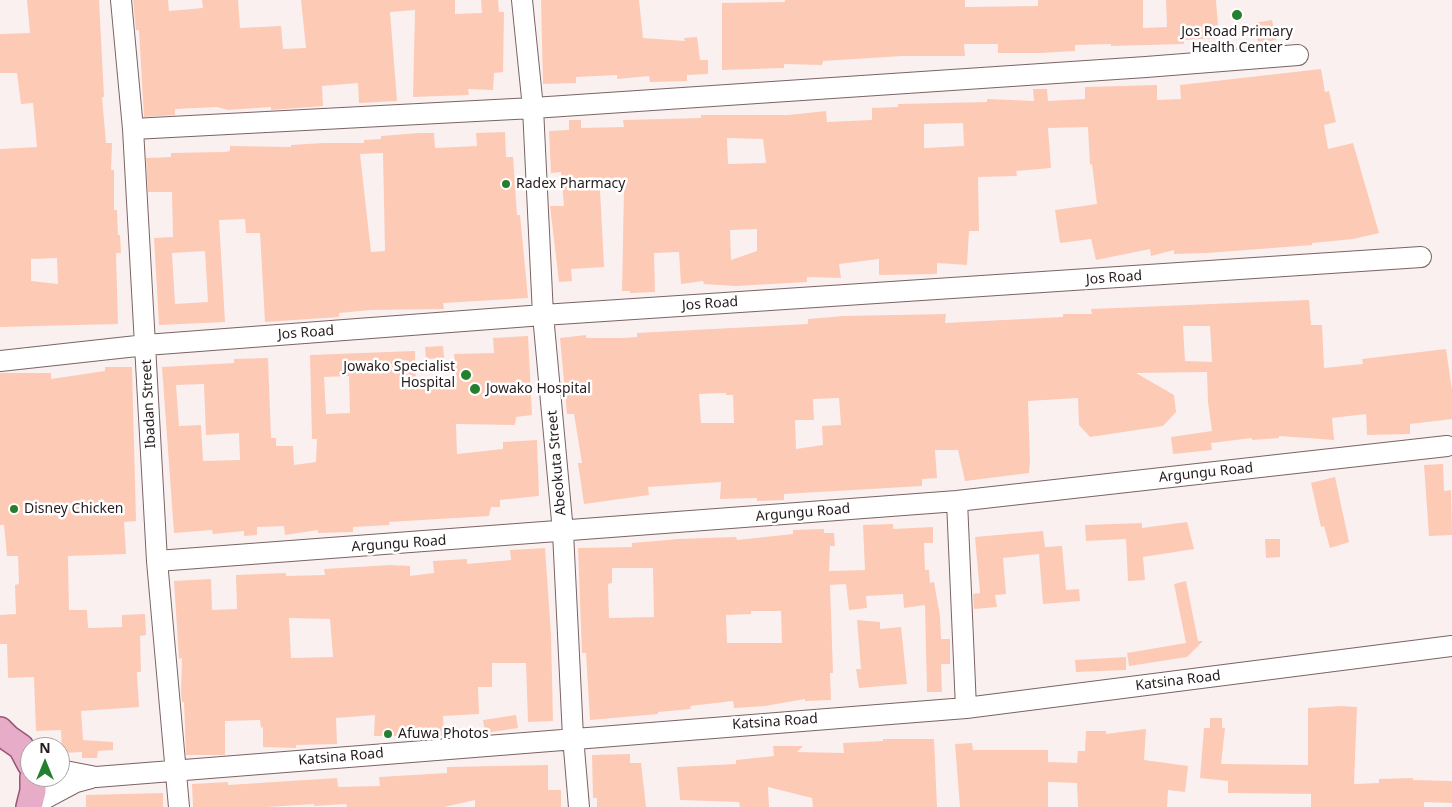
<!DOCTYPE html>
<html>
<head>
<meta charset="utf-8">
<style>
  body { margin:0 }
  #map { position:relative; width:1452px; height:807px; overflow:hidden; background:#fbf0f0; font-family:"Noto Sans",sans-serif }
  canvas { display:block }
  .north { position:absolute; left:20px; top:737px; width:50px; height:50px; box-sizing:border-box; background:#fff; border:1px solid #a8a4a5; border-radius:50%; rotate:0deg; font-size:14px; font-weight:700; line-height:20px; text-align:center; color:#261c1d }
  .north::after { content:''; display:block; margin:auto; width:18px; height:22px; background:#247f2f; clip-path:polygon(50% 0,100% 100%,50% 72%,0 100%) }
</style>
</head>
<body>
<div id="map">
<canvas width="1452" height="807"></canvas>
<div class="north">N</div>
</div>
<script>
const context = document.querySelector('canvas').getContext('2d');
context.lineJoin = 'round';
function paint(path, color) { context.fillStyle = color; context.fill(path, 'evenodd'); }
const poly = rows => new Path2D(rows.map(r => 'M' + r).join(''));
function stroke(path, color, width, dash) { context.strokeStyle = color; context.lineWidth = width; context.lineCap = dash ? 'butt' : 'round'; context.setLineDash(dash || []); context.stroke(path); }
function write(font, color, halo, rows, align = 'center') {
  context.font = font + ' "Noto Sans",sans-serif'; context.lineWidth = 5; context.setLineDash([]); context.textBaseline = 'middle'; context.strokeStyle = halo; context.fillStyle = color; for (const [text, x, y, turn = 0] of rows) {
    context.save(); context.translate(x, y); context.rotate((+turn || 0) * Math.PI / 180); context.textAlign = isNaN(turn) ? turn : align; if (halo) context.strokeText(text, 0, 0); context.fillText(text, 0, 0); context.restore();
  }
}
const building = poly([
  [27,0,99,0,104,97,102,97,106,143,112,143,111,170,114,170,114,210,117,210,118,235,120,235,121,253,116,253,118,324,0,327,0,149,37,147,33,103,21,104,17,73,0,73,0,34,30,33],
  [57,258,58,284,31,281,31,259],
  [133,0,168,0,169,11,203,8,202,0,238,0,240,28,281,26,283,49,306,48,301,0,455,0,455,14,482,13,481,0,498,0,499,12,504,12,503,72,494,73,493,90,468,89,469,95,413,97,415,10,390,12,397,101,359,103,358,83,322,86,323,106,271,110,271,107,228,110,217,107,175,109,175,115,144,117,139,30,136,30],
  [541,0,639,0,643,38,685,41,684,38,697,37,700,60,708,60,708,74,687,75,687,81,650,82,649,76,617,79,617,75,576,77,576,83,543,84],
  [785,0,965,0,965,7,1038,6,1038,0,1143,0,1143,28,1167,27,1166,0,1216,0,1219,38,1184,40,1184,44,1111,46,1111,44,1075,45,1075,51,1040,53,998,53,998,44,964,44,965,56,902,56,823,61,822,65,784,64,784,68,722,70,722,3,785,2],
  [1272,20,1276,40,1258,43,1254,23],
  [1321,69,1325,92,1329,91,1336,122,1324,125,1328,149,1353,143,1379,233,1353,239,1312,243,1312,245,1207,253,1174,254,1174,250,1151,256,1150,249,1096,260,1091,239,1060,243,1055,210,1097,204,1092,164,1090,165,1088,127,1048,128,1051,168,1016,171,1017,176,978,177,979,231,969,231,967,265,937,263,937,274,879,275,879,259,839,264,841,278,807,277,807,282,736,286,704,284,703,281,681,284,679,252,654,253,655,292,630,293,630,291,622,291,624,189,600,190,604,267,571,269,572,281,559,282,550,206,564,206,561,172,551,173,549,131,569,130,569,120,581,120,581,128,624,127,623,120,701,118,701,115,788,115,826,111,827,122,872,120,872,108,898,107,898,104,987,102,987,99,1034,101,1033,89,1047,89,1048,101,1085,99,1085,87,1157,85,1157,100,1181,99,1180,85],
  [963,123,964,146,924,148,924,124],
  [727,138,763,139,766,163,728,164],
  [757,229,757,251,731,260,730,230],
  [505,132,506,157,513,157,517,215,520,215,528,298,443,303,444,309,371,310,339,313,339,317,265,322,260,233,246,233,245,219,219,220,225,322,159,325,154,238,173,237,172,192,148,192,146,158,171,157,171,153,225,152,230,151,230,146,291,147,291,145,323,143,364,143,364,140,381,139,381,136,419,133,434,133,435,148,477,146,476,133],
  [383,153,385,251,371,252,360,154],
  [205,251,208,302,175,304,172,253],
  [1309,300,1311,325,1322,325,1324,368,1363,364,1362,359,1446,349,1452,390,1452,419,1410,424,1410,434,1367,435,1366,414,1332,418,1334,440,1279,436,1279,438,1252,440,1252,438,1211,443,1212,450,1173,454,1171,437,1212,431,1208,402,1207,372,1136,373,1174,395,1176,412,1163,426,1090,437,1079,425,1078,398,1028,401,1030,461,1029,473,965,481,958,450,935,450,937,478,922,479,922,486,784,494,784,500,757,501,757,498,720,499,721,482,648,487,649,495,584,504,578,463,582,463,574,414,567,414,560,338,586,335,586,338,624,338,637,337,637,333,808,324,808,319,843,316,946,314,945,323,1063,317,1063,314,1092,314,1091,309],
  [1183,326,1210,326,1212,362,1185,361],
  [726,393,726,395,733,395,734,423,701,423,699,394],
  [839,398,841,425,822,426,823,445,796,449,795,420,814,420,813,399],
  [528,336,532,415,516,417,515,425,456,424,457,454,503,449,503,442,537,440,539,496,500,500,500,507,491,507,489,516,389,522,390,525,353,527,353,532,318,533,318,530,285,535,284,526,257,527,257,535,244,536,244,531,213,534,212,530,174,533,162,367,234,363,234,359,268,358,271,438,276,438,276,446,293,446,294,465,316,462,317,439,312,439,310,355,415,351,416,384,457,383,454,354,494,353,493,338],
  [349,376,350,413,326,414,324,377],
  [204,384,206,435,239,433,240,460,203,461,201,425,179,426,176,385],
  [443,346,444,358,426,359,425,347],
  [105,367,132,367,136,521,124,522,126,554,68,556,69,610,87,610,88,628,122,627,122,615,145,614,146,635,140,636,141,672,137,672,139,707,81,711,83,740,113,742,113,750,98,751,97,758,82,758,82,752,62,753,61,730,36,731,34,677,8,678,7,644,0,644,0,615,16,614,15,585,19,584,18,556,7,556,4,525,0,525,0,373,51,373,51,379,105,371],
  [1443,464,1444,491,1451,490,1452,535,1429,536,1424,465],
  [1335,477,1349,542,1330,548,1324,526,1321,527,1311,483],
  [1187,522,1194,549,1143,557,1145,580,1128,581,1126,539,1086,541,1085,525,1142,523,1142,528],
  [893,524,893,529,933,527,933,543,924,543,925,570,929,570,930,583,934,582,940,616,941,639,950,639,950,664,941,664,942,692,927,692,925,605,904,608,903,594,866,596,867,608,849,610,846,584,830,585,833,673,830,673,831,700,805,701,805,699,765,706,734,708,733,701,690,706,691,709,658,712,658,714,590,720,586,653,582,653,578,548,632,547,632,543,679,539,736,537,737,540,793,534,793,530,824,529,824,533,834,533,835,546,830,546,829,571,865,570,863,525],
  [612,568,653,568,654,617,609,618,608,584,612,583],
  [751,611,781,611,782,643,727,643,726,615,751,614],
  [1043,531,1045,547,1062,546,1066,590,1079,589,1080,601,1043,604,1039,554,1003,558,1006,594,995,595,997,607,974,609,973,594,980,593,975,537],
  [1265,539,1280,539,1280,557,1266,558],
  [545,548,551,634,553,721,528,722,526,663,492,663,492,687,478,687,479,714,443,716,444,736,374,736,375,715,336,718,337,744,296,745,296,748,263,747,263,727,261,728,260,720,225,721,225,755,186,755,184,702,182,702,181,694,182,658,179,659,174,581,211,579,212,610,237,609,236,575,286,573,286,576,325,575,324,569,390,565,410,566,410,576,434,573,433,561,467,559,467,564,511,560,510,550],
  [289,618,330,619,333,657,291,658],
  [1186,581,1198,641,1203,641,1187,657,1129,666,1127,653,1186,643,1174,584],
  [857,620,880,622,880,629,901,627,907,684,859,688,856,669,861,669],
  [1126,657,1126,670,1076,672,1075,660],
  [1341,706,1357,707,1354,784,1379,783,1379,779,1413,778,1413,780,1452,781,1452,803,1424,802,1424,807,1311,807,1311,794,1228,793,1228,781,1200,778,1204,728,1210,728,1210,718,1222,718,1222,728,1225,728,1221,764,1308,765,1308,708],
  [516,715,518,728,485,733,483,720],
  [1146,729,1144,760,1188,766,1185,792,1168,790,1167,807,1078,807,1077,783,1048,782,1048,807,960,807,955,744,972,743,973,750,1048,750,1048,762,1077,763,1078,751,1085,751,1086,731,1106,731,1106,734],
  [883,739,934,739,937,807,813,807,812,798,768,787,769,807,740,807,739,802,680,800,677,767,736,764,736,760,774,756,773,746,803,746,797,752,844,753,843,743,883,741],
  [630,754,630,763,641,763,646,807,597,807,597,798,593,798,592,755],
  [548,765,548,790,561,790,561,807,475,807,475,800,444,807,347,807,346,804,314,806,314,804,267,807,193,807,192,784,228,782,228,785,337,778,338,787,380,786,379,777,447,773,447,767],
  [163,793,163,807,86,807,86,795]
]);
const minor = poly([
  [121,0,133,129,157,561,179,807],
  [522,0,533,108,543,315,563,532,573,737,579,807],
  [133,129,533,108,1146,67,1298,55],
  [0,361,146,345,543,315,1421,257],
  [957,501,966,708],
  [157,561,957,501,1447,446],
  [60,770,96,777,966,708,1452,646],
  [29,807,76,782,91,778]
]);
const major = poly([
  [0,730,8,738,21,747,30,764],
  [29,807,33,791,33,777]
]);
const markers = [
  [1237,15,6,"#247f2f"],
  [506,184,5,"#247f2f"],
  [466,375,6,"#247f2f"],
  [475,389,6,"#247f2f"],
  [14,509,5,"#247f2f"],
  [388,734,5,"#247f2f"]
];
const poiNames = [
  ["Jos Road Primary",1237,32,"center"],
  ["Health Center",1237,48,"center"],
  ["Radex Pharmacy",516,184],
  ["Jowako Specialist",455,367,"right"],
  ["Hospital",455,383,"right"],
  ["Jowako Hospital",486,389],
  ["Disney Chicken",24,509],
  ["Afuwa Photos",398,734]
];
const streetNames = [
  ["Jos Road",1114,278,-4],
  ["Jos Road",710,304,-4],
  ["Jos Road",306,333,-4],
  ["Ibadan Street",149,404,-93],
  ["Abeokuta Street",557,463,-95],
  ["Argungu Road",1206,473,-6],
  ["Argungu Road",803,513,-5],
  ["Argungu Road",399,544,-4],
  ["Katsina Road",1178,681,-7],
  ["Katsina Road",775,722,-4],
  ["Katsina Road",341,757,-5]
];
paint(building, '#fdcab6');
stroke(minor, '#7a6363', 22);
stroke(major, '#985675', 28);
stroke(minor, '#fff', 20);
stroke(major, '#e6acc8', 25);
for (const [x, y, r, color] of markers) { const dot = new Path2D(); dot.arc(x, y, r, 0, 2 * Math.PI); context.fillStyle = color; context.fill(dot); stroke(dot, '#fff', 2); }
write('14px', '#261c1d', '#fff', poiNames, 'left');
write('14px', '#261c1d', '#fff', streetNames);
</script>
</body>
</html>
